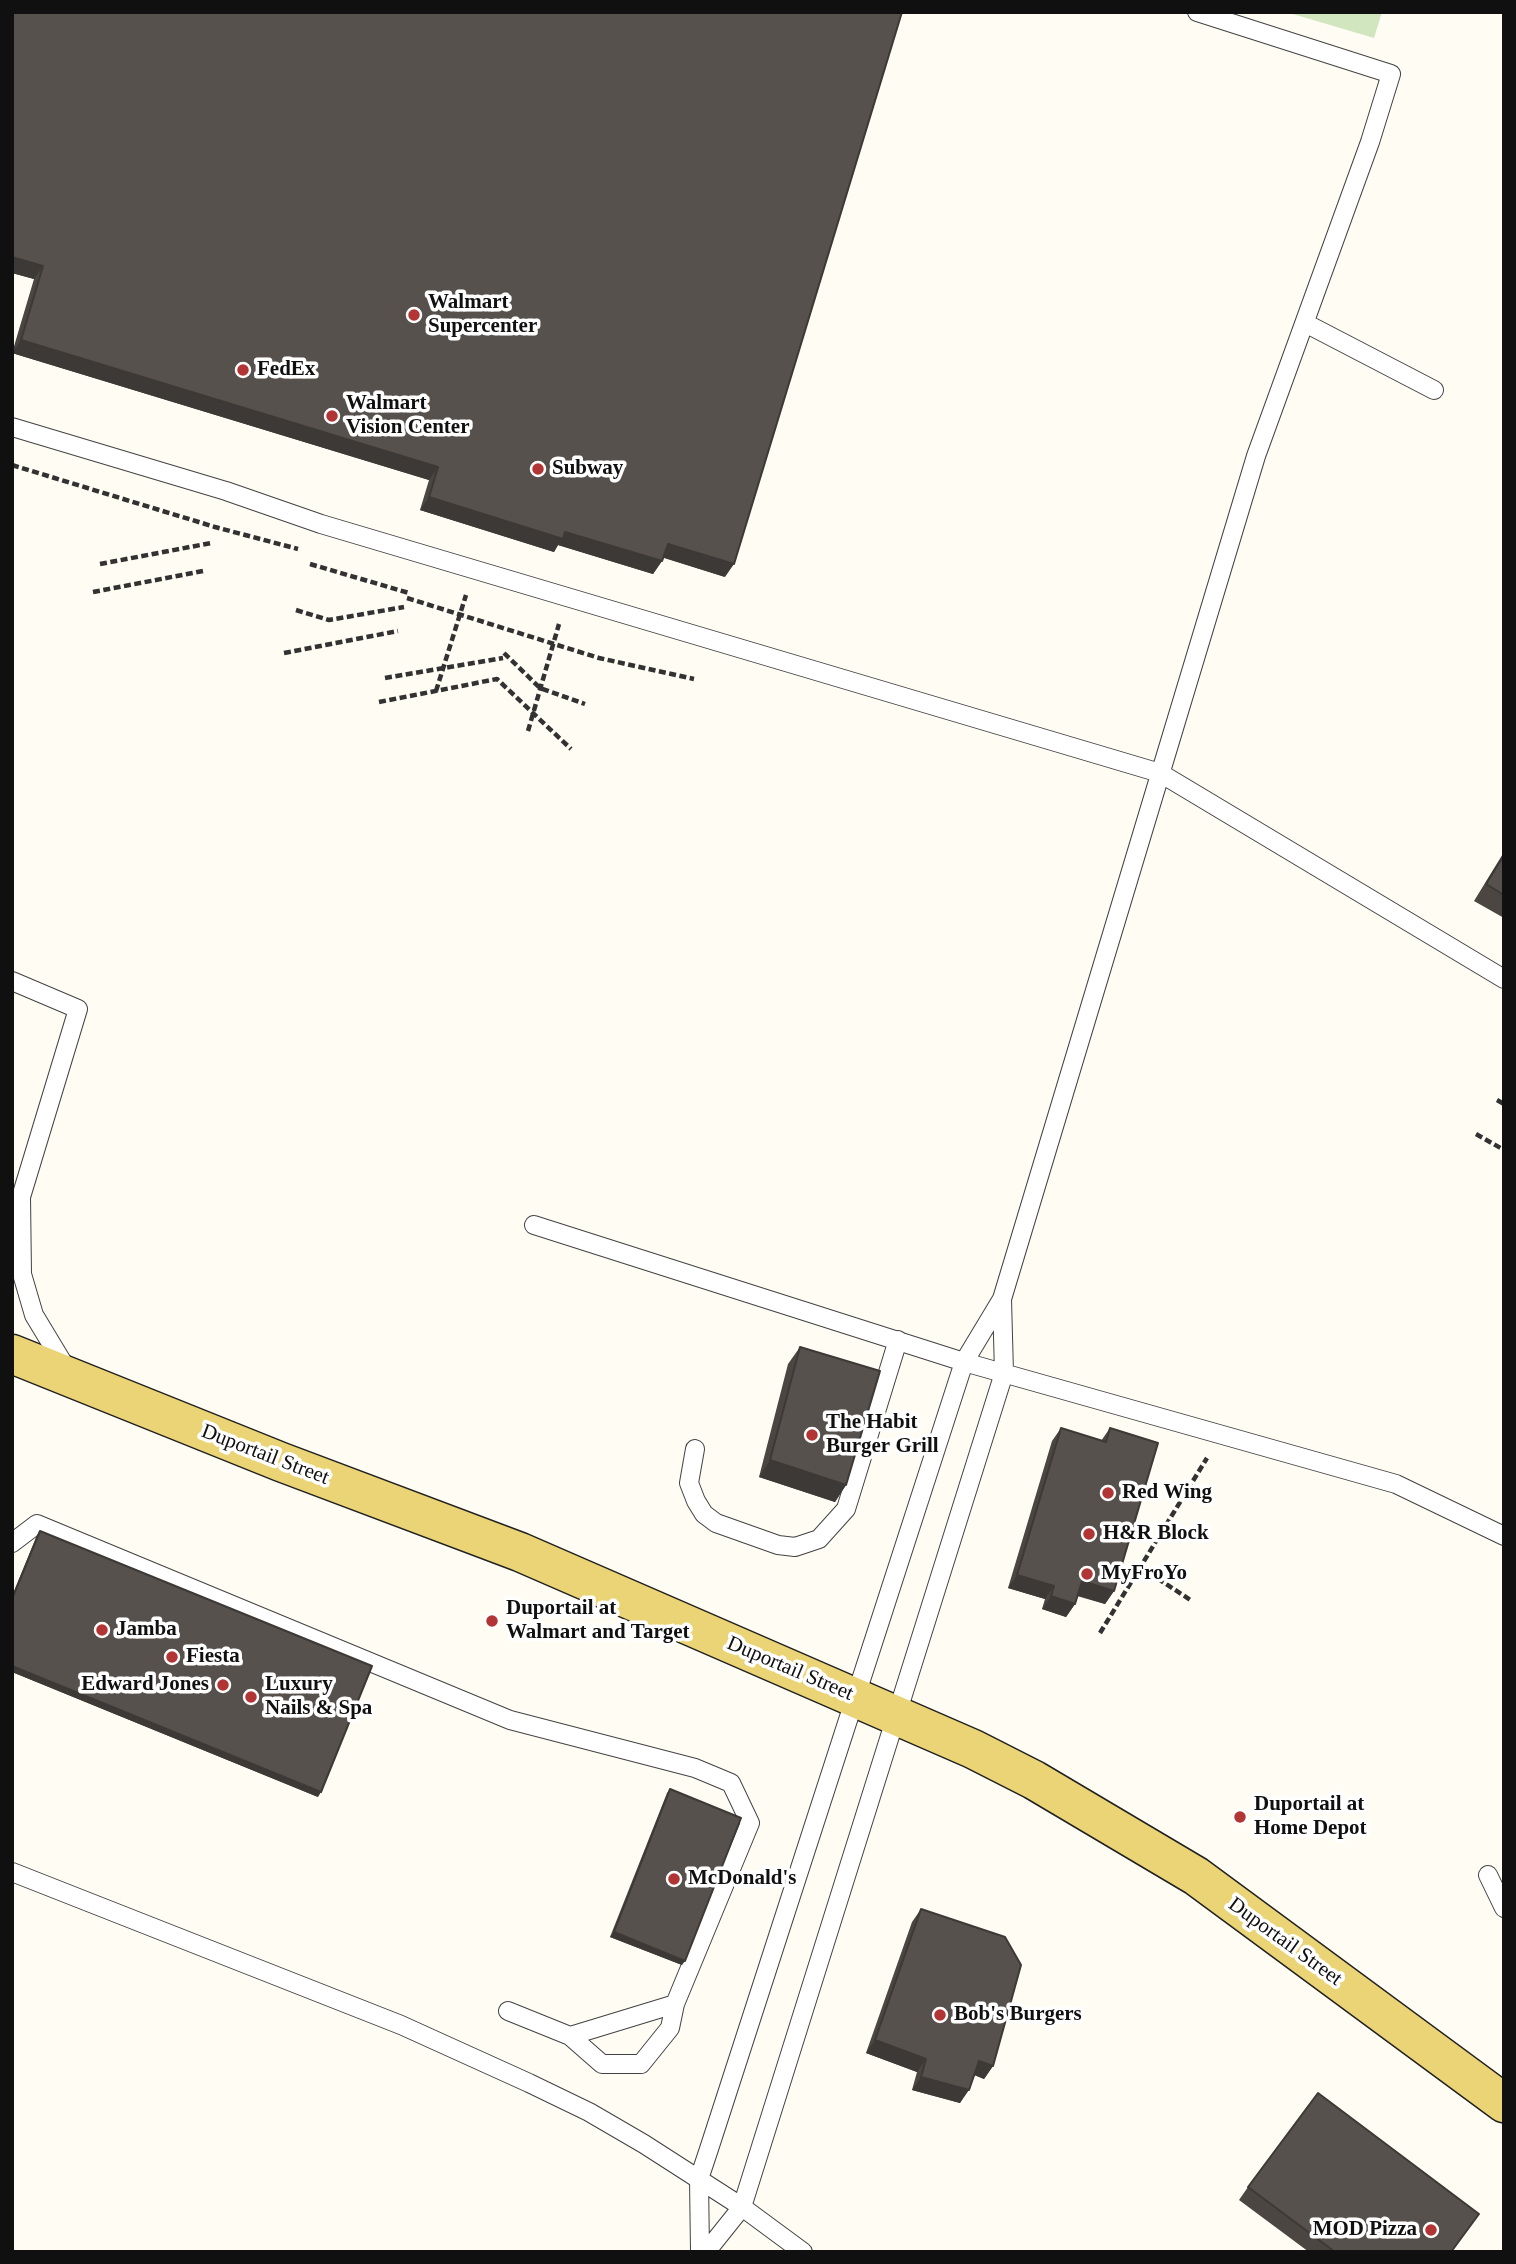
<!DOCTYPE html>
<html>
<head>
<meta charset="utf-8">
<style>
  body { margin:0 }
  #map { position:relative; width:1516px; height:2264px; overflow:hidden; background:#fefcf3; font-family:"Times New Roman",serif }
  canvas { display:block }
  .frame { position:absolute; inset:0; border:14px solid #101010; pointer-events:none }
</style>
</head>
<body>
<div id="map">
<canvas width="1516" height="2264"></canvas>
<div class="frame"></div>
</div>
<script>
const context = document.querySelector('canvas').getContext('2d');
context.lineJoin = 'round';
function paint(path, color) { context.fillStyle = color; context.fill(path, 'evenodd'); }
const poly = rows => new Path2D(rows.map(r => 'M' + r).join(''));
function stroke(path, color, width, dash) { context.strokeStyle = color; context.lineWidth = width; context.lineCap = dash ? 'butt' : 'round'; context.setLineDash(dash || []); context.stroke(path); }
function write(font, color, halo, rows, align = 'center') {
  context.font = font + ' "Times New Roman",serif'; context.lineWidth = 7; context.setLineDash([]); context.textBaseline = 'middle'; context.strokeStyle = halo; context.fillStyle = color; for (const [text, x, y, turn = 0] of rows) {
    context.save(); context.translate(x, y); context.rotate((+turn || 0) * Math.PI / 180); context.textAlign = isNaN(turn) ? turn : align; if (halo) context.strokeText(text, 0, 0); context.fillText(text, 0, 0); context.restore();
  }
}
const green = poly([
  [1286,12,1382,12,1374,38]
]);
const path = poly([
  [12,465,215,527,298,549],
  [100,564,211,543],
  [310,564,409,593],
  [93,592,203,571],
  [407,598,599,658,694,679],
  [296,610,329,620,404,607],
  [284,653,398,631],
  [504,653,540,688,585,704],
  [385,678,503,658],
  [436,691,466,595],
  [379,702,497,679,571,749],
  [528,731,559,624],
  [1497,1100,1504,1104],
  [1476,1134,1504,1150],
  [1140,1567,1192,1601],
  [1100,1633,1207,1458]
]);
const service = poly([
  [1305,323,1434,390],
  [12,427,226,491,321,524,1160,773,1504,979],
  [12,981,78,1009,21,1197,12,1211],
  [21,1197,22,1274,34,1315,66,1368],
  [534,1225,964,1362,1396,1484,1504,1536],
  [695,1449,689,1483,696,1501,704,1514,716,1523,778,1545,795,1547,819,1539,846,1509,898,1340],
  [12,1543,37,1524,510,1720,695,1768,731,1783,750,1823,675,2004,670,2028,641,2064,602,2064,570,2036,508,2011],
  [12,1872,401,2025,529,2083,589,2112,644,2144,742,2207,803,2252],
  [1488,1875,1504,1908],
  [570,2036,675,2004],
  [700,2252,699,2179,709,2149,964,1362,1002,1299,1256,456,1370,142,1391,74,1197,12],
  [706,2252,742,2207,1004,1373,1002,1299]
]);
const primary = poly([
  [12,1354,281,1462,520,1552,973,1749,1034,1780,1196,1876,1504,2103]
]);
const wall = poly([
  [12,12,725,577,664,558,653,574,558,545,554,552,420,510,429,480,12,353,34,279,12,273],
  [1504,852,1504,918,1474,901],
  [800,1347,846,1485,835,1502,759,1477,788,1364],
  [1061,1428,1101,1441,1110,1428,1114,1591,1105,1604,1077,1596,1075,1604,1066,1617,1042,1609,1045,1599,1008,1588,1052,1441],
  [40,1531,318,1797,12,1672,12,1596,37,1535],
  [670,1789,682,1965,610,1937,667,1793],
  [921,1909,993,2066,984,2079,974,2075,960,2103,912,2090,917,2072,866,2053,912,1922],
  [1248,2187,1452,2252,1309,2252,1239,2200]
]);
const shadedWall = poly([
  [12,257,43,266,34,279,12,273],
  [21,340,438,467,429,480,12,353],
  [429,497,565,532,662,561,653,574,558,545,554,552,420,510],
  [668,544,734,564,725,577,659,556],
  [770,1460,846,1485,835,1502,759,1477],
  [1017,1575,1054,1586,1045,1599,1008,1588],
  [1082,1581,1114,1591,1105,1604,1073,1594],
  [1051,1596,1075,1604,1066,1617,1042,1609],
  [12,1666,321,1792,318,1797,12,1672],
  [614,1932,685,1961,682,1965,610,1937],
  [875,2040,926,2059,917,2072,866,2053],
  [979,2061,993,2066,984,2079,970,2073],
  [921,2077,969,2090,960,2103,912,2090]
]);
const building = poly([
  [12,12,902,12,734,564,668,544,662,561,565,532,563,539,429,497,438,467,21,340,43,266,12,257,12,12],
  [1504,855,1504,895,1486,884,1504,855],
  [800,1347,880,1371,846,1485,770,1460,800,1347],
  [1061,1428,1106,1442,1110,1428,1158,1443,1114,1591,1082,1581,1075,1604,1051,1596,1054,1586,1017,1575,1061,1428],
  [40,1531,372,1666,321,1792,12,1666,12,1599,40,1531],
  [670,1789,741,1818,685,1961,614,1932,670,1789],
  [921,1909,1005,1937,1021,1965,993,2066,979,2061,969,2090,921,2077,926,2059,875,2040,921,1909],
  [1318,2093,1479,2214,1451,2252,1335,2252,1248,2187,1318,2093]
]);
const markers = [
  [414,315,7,"#b23535"],
  [243,370,7,"#b23535"],
  [332,416,7,"#b23535"],
  [538,469,7,"#b23535"],
  [812,1435,7,"#b23535"],
  [1108,1493,7,"#b23535"],
  [1089,1534,7,"#b23535"],
  [1087,1574,7,"#b23535"],
  [492,1621,7,"#b23535"],
  [102,1630,7,"#b23535"],
  [172,1657,7,"#b23535"],
  [223,1685,7,"#b23535"],
  [251,1697,7,"#b23535"],
  [1240,1817,7,"#b23535"],
  [674,1879,7,"#b23535"],
  [940,2015,7,"#b23535"],
  [1431,2230,7,"#b23535"]
];
const poiNames = [
  ["Walmart",428,303],
  ["Supercenter",428,327],
  ["FedEx",257,370],
  ["Walmart",346,404],
  ["Vision Center",346,428],
  ["Subway",552,469],
  ["The Habit",826,1423],
  ["Burger Grill",826,1447],
  ["Red Wing",1122,1493],
  ["H&R Block",1103,1534],
  ["MyFroYo",1101,1574],
  ["Duportail at",506,1609],
  ["Walmart and Target",506,1633],
  ["Jamba",116,1630],
  ["Fiesta",186,1657],
  ["Edward Jones",209,1685,"right"],
  ["Luxury",265,1685],
  ["Nails & Spa",265,1709],
  ["Duportail at",1254,1805],
  ["Home Depot",1254,1829],
  ["McDonald's",688,1879],
  ["Bob's Burgers",954,2015],
  ["MOD Pizza",1417,2230,"right"]
];
const streetNames = [
  ["Duportail Street",265,1455,21],
  ["Duportail Street",790,1669,23],
  ["Duportail Street",1285,1942,36]
];
paint(green, '#d1e6bf');
stroke(service, '#434343', 20);
stroke(primary, '#212121', 41);
stroke(path, '#323232', 4.5, [7, 3.5]);
stroke(service, '#fff', 18);
stroke(primary, '#ebd476', 38);
paint(wall, '#4b4642');
paint(shadedWall, '#3d3936');
paint(building, '#57514d');
stroke(building, '#3d3936', 2);
for (const [x, y, r, color] of markers) { const dot = new Path2D(); dot.arc(x, y, r, 0, 2 * Math.PI); context.fillStyle = color; context.fill(dot); stroke(dot, '#fff', 2.5); }
write('bold 21px', '#101010', '#fff', poiNames, 'left');
write('21px', '#101010', '#fff', streetNames);
</script>
</body>
</html>
